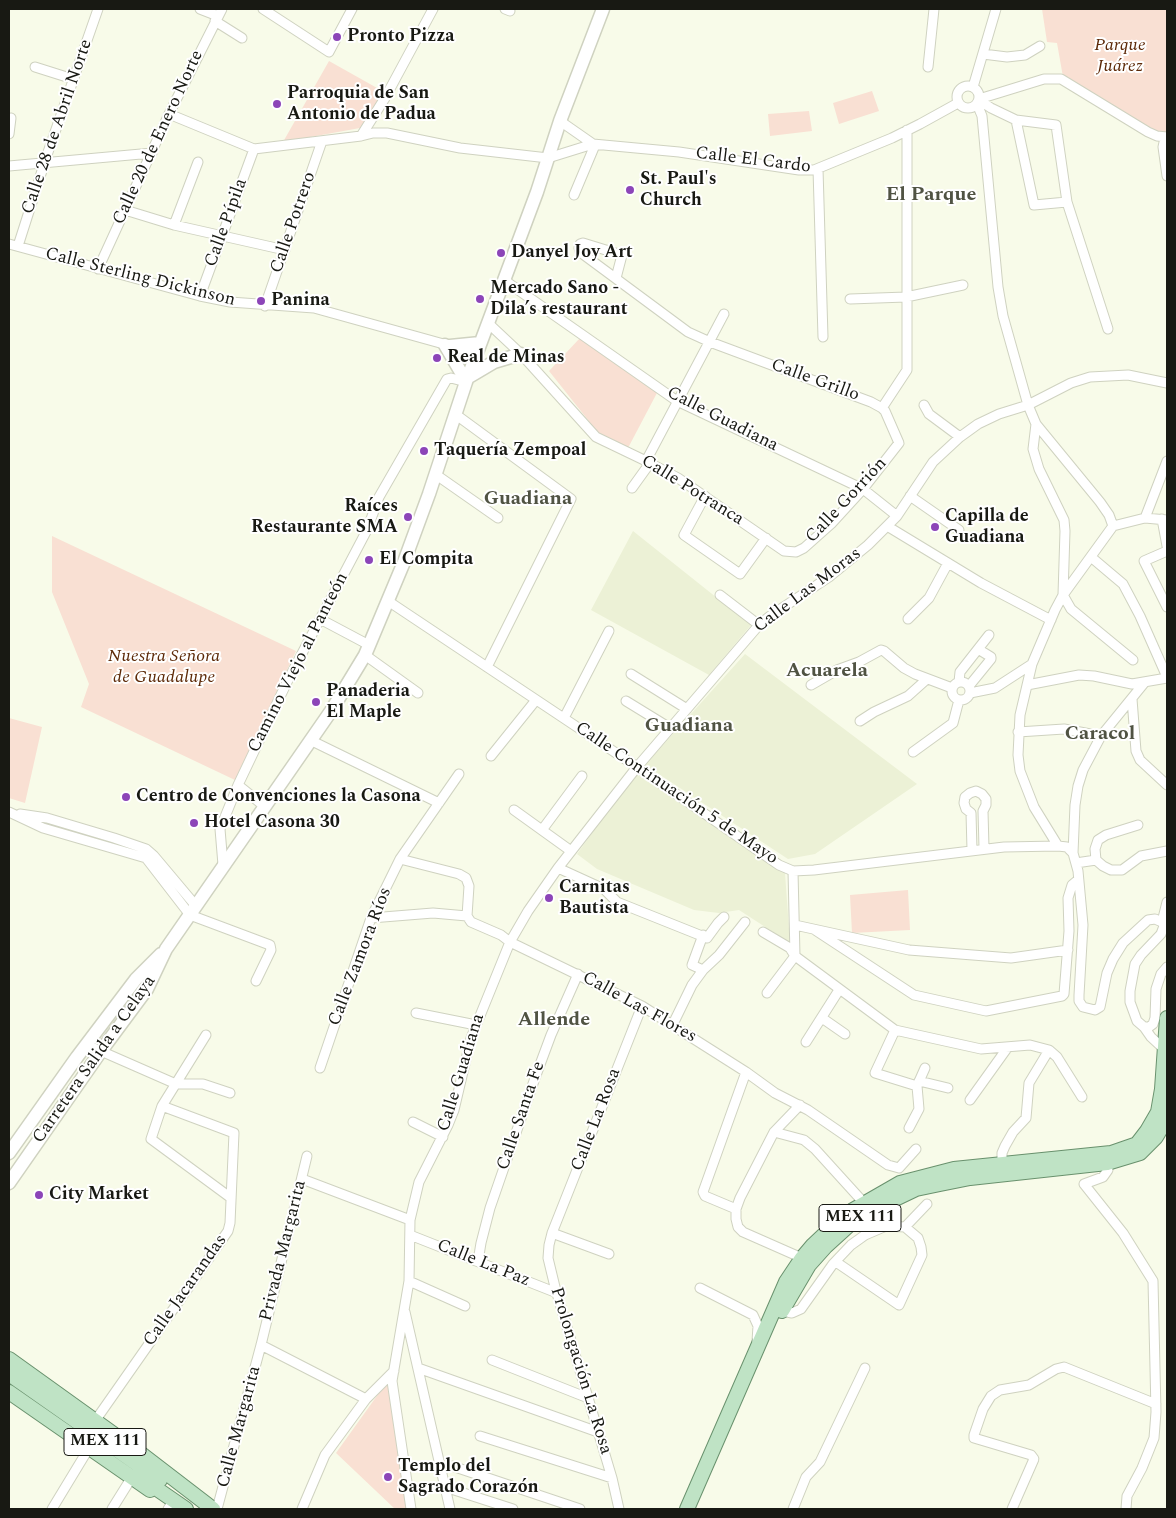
<!DOCTYPE html>
<html>
<head>
<meta charset="utf-8">
<style>
  body { margin:0 }
  #map { position:relative; width:1176px; height:1518px; overflow:hidden; background:#f8fbe9; font-family:Spectral,serif }
  canvas { display:block }
  .frame { position:absolute; inset:0; border:10px solid #181913; pointer-events:none }
</style>
</head>
<body>
<div id="map">
<canvas width="1176" height="1518"></canvas>
<div class="frame"></div>
</div>
<script>
const context = document.querySelector('canvas').getContext('2d');
context.lineJoin = 'round';
function paint(path, color) { context.fillStyle = color; context.fill(path, 'evenodd'); }
const poly = rows => new Path2D(rows.map(r => 'M' + r).join(''));
function stroke(path, color, width, dash) { context.strokeStyle = color; context.lineWidth = width; context.lineCap = dash ? 'butt' : 'round'; context.setLineDash(dash || []); context.stroke(path); }
function write(font, color, halo, rows, align = 'center') {
  context.font = font + ' Spectral,serif'; context.lineWidth = 4; context.setLineDash([]); context.textBaseline = 'middle'; context.strokeStyle = halo; context.fillStyle = color; for (const [text, x, y, turn = 0] of rows) {
    context.save(); context.translate(x, y); context.rotate((+turn || 0) * Math.PI / 180); context.textAlign = isNaN(turn) ? turn : align; if (halo) context.strokeText(text, 0, 0); context.fillText(text, 0, 0); context.restore();
  }
}
const built = poly([
  [633,531,751,625,709,675,591,610],
  [745,654,917,784,815,854,788,859,645,765],
  [637,770,785,873,790,943,739,910,719,913,694,910,597,869,577,854]
]);
const green = poly([
  [1042,9,1167,9,1167,135,1158,135,1063,77,1057,43,1047,42],
  [329,61,386,93,364,126,360,128,283,142],
  [872,91,879,111,839,124,833,103],
  [809,111,812,131,770,136,768,114],
  [580,338,658,391,628,448,597,434,588,420,549,371],
  [52,536,296,651,235,780,81,707,89,684,52,592],
  [9,718,42,727,25,803,9,798],
  [908,890,910,930,852,933,850,895],
  [384,1386,388,1386,407,1509,395,1509,336,1453]
]);
const street = poly([
  [200,9,218,16],
  [263,9,329,52,352,9],
  [505,9,510,11],
  [215,21,242,38],
  [983,54,1007,57,1025,55,1040,46],
  [35,67,73,79],
  [928,67,934,9],
  '957 97a11 11 0 1 1 22 0a11 11 0 1 1-22 0Z',
  [973,87,996,9],
  [979,99,1044,79,1061,79,1148,132,1157,136,1167,137],
  [979,100,991,108,1016,120,1056,125,1067,202,1108,329],
  [977,104,982,116,998,287,1003,316,1028,405,1036,424,1100,502,1109,515,1113,526,1063,595,1055,610,1032,664,1020,715,1018,755,1020,771,1034,807,1058,846],
  [169,114,254,149,361,136,373,133,387,133,460,148,548,158,593,144,679,152,799,170,814,170,892,138,920,124,958,103],
  [1016,120,1034,205,1067,202],
  [560,121,593,144],
  [9,134,11,118],
  [361,136,385,98,433,9],
  [1165,138,1163,147,1167,176],
  [9,166,152,153],
  [818,169,823,337],
  [574,195,595,145],
  [125,210,174,225,285,250],
  [174,225,198,162],
  [9,244,200,296,230,302,314,308,476,353],
  [18,246,47,155,98,9],
  [98,269,169,114,222,9],
  [504,280,677,401,863,489,897,516],
  [200,296,254,149],
  [850,299,906,297,963,285],
  [265,306,322,141],
  [488,323,521,354,596,437,646,461,678,478,784,551,796,552,804,548,831,524,863,489,899,443,885,411,882,408,871,402,710,342,688,332,580,252,579,248,580,244,583,243,622,255,616,278],
  [924,405,929,414,960,437],
  [882,408,907,370,907,130],
  [455,414,571,499,487,667],
  [1036,424,1033,449,1039,469,1064,520,1065,531,1063,595,1071,609,1133,660],
  [646,461,724,314],
  [435,474,498,518],
  [632,488,650,463],
  [705,496,684,535,740,574,766,538],
  [910,496,959,530],
  [1145,518,1167,461],
  [1162,519,1167,546],
  [887,526,981,583,1051,620],
  [1113,526,1145,518,1167,520],
  [1167,551,1144,561,1167,607],
  [1091,557,1123,584,1140,616,1167,677],
  [720,595,759,625],
  [388,601,637,767,779,865,793,871,814,870,1004,847,1058,846,1067,847,1073,853,1078,871,1083,925,1079,995,1079,1001,1083,1007,1095,1010,1100,1007,1107,973,1113,959,1123,943,1148,920,1155,919,1162,922],
  [320,619,369,645],
  [908,619,929,598,948,563],
  [365,655,418,693],
  [631,674,687,709],
  '952 691a9 9 0 1 1 18 0a9 9 0 1 1-18 0Z',
  [959,682,960,672,989,635],
  [811,685,837,670,859,662,881,650,884,651,904,668,915,674,952,688],
  [1027,685,1079,675,1094,676,1132,684,1167,678],
  [969,686,991,659,991,657,978,649],
  [970,693,995,688,1032,664],
  [1132,699,1136,751,1140,760,1167,785],
  [626,701,670,728],
  [564,718,609,631],
  [860,721,874,712,908,696,927,679],
  [1018,732,1064,729,1101,736],
  [310,740,439,803],
  [913,752,953,723,959,700],
  [491,756,536,700],
  [238,785,264,806],
  [514,810,571,851],
  [9,812,43,828,146,858,190,915,270,945,271,950,256,981],
  [20,814,47,818,114,838,146,849,154,856,196,906],
  [542,830,582,776],
  [972,850,971,813,966,809,964,803,965,797,970,793,976,791,982,794,986,799,986,805,983,811,984,848],
  [1073,853,1075,805,1078,786,1083,770,1101,736,1145,682],
  [400,859,459,874,466,878,469,886,467,916,471,922,501,935,510,942,642,1006,746,1072,775,1093,808,1110,888,1165,899,1168,916,1149],
  [1096,860,1103,866,1111,870,1122,870,1141,856,1167,851],
  [1096,860,1095,849,1098,840,1106,835,1138,825],
  [1076,863,1096,860],
  [223,865,220,829,238,785,288,680,367,530,379,497,447,379,451,378,466,382],
  [558,868,604,889,617,902,707,938,718,923,724,917],
  [371,918,433,913,467,916],
  [795,925,909,950,1011,958,1068,950],
  [815,930,914,995,986,1011,1062,996,1064,994,1069,931,1068,898,1072,885,1078,880],
  [763,932,790,948,795,956,895,1030,981,1049,1030,1045,1049,1050,1057,1057,1082,1097],
  [703,970,719,955,745,922],
  [767,993,795,956,793,871],
  [416,1013,476,1025],
  [822,1018,845,1034],
  [673,1024,692,985,703,970,692,965,703,935],
  [1144,1027,1149,1027,1153,1024,1155,1018,1156,989,1161,974,1167,967],
  [895,1030,875,1073,917,1086],
  [206,1035,162,1106,151,1139,231,1198],
  [806,1042,839,990],
  [87,1045,176,1084,203,1084,230,1093],
  [1165,1050,1151,1037,1144,1027,1137,1021,1130,1002,1130,991,1135,964,1141,955,1161,934,1164,926,1162,922,1167,902],
  [320,1068,371,918,400,859,459,774],
  [919,1081,948,1088],
  [970,1100,1008,1047],
  [800,1105,774,1132,740,1198,736,1209,736,1219,738,1227,743,1232,802,1258],
  [413,1122,443,1137],
  [909,1128,919,1109,917,1086,925,1068],
  [774,1132,804,1140,815,1149,864,1203],
  [1107,1163,1108,1170,1103,1177,1084,1184,1123,1233,1153,1281,1156,1412,1154,1438,1142,1468,1127,1496,1126,1509],
  [1002,1164,1002,1153,1005,1146,1013,1132,1026,1118,1029,1083,1049,1050],
  [302,1179,410,1220],
  [736,1209,705,1196,703,1192,746,1072],
  [905,1227,927,1204],
  [552,1233,609,1254],
  [410,1235,557,1293],
  [478,1261,481,1243,490,1208,535,1078,551,1035,578,974],
  [409,1281,465,1306],
  [700,1288,753,1315,758,1326,757,1341],
  [782,1311,792,1313,801,1309,833,1264,851,1245,865,1235,886,1226,905,1227,918,1238,921,1247,922,1255,899,1305,836,1262],
  [405,1312,450,1509],
  [261,1345,366,1399],
  [492,1360,588,1398],
  [418,1368,598,1432],
  [95,1421,228,1231,230,1223,234,1133,162,1106],
  [480,1436,612,1478],
  [440,1467,452,1466,580,1509],
  [445,1487,513,1509],
  [52,1509,89,1448],
  [112,1509,132,1477],
  [168,1509,171,1504],
  [217,1509,261,1345,307,1156],
  [302,1509,325,1455,366,1399,394,1371],
  [411,1509,392,1381,409,1281,410,1220,419,1182,448,1125,454,1110,471,1038,510,942,528,911,558,868,637,767,759,625,770,616,829,577,868,545,897,516,933,462,960,437,978,424,999,414,1028,405,1071,383,1090,377,1128,375,1167,383],
  [619,1509,612,1478,555,1287,548,1258,549,1245,552,1233,642,1006],
  [793,1509,806,1477,820,1462,865,1368],
  [1012,1509,1034,1459,1031,1455,974,1438,974,1435,983,1409,991,1396,1000,1390,1029,1385,1056,1369,1064,1367,1156,1404]
]);
const secondary = poly([
  [445,345,466,381],
  [450,346,480,343],
  [467,378,494,362,521,354],
  [9,1153,77,1057,136,979,161,954],
  [9,1183,101,1051,147,989,166,949,331,711,365,655,404,562,429,494,466,382,537,192,560,121,603,9]
]);
const primary = poly([
  [782,1311,809,1265,826,1246,848,1226,870,1211,916,1189,940,1184,970,1178,1107,1163,1140,1153,1156,1137,1163,1125,1167,1114],
  [9,1359,144,1456,213,1509],
  [9,1374,160,1480],
  [9,1392,150,1490],
  [144,1480,186,1509],
  [687,1509,786,1282,802,1258,813,1245,830,1229,853,1210,900,1183,954,1169,1111,1153,1137,1144,1147,1131,1158,1112,1162,1089,1167,1018]
]);
const markers = [
  [337,37,5,"#8c45b8"],
  [277,104,5,"#8c45b8"],
  [630,190,5,"#8c45b8"],
  [501,253,5,"#8c45b8"],
  [480,299,5,"#8c45b8"],
  [261,301,5,"#8c45b8"],
  [437,358,5,"#8c45b8"],
  [424,451,5,"#8c45b8"],
  [408,517,5,"#8c45b8"],
  [935,527,5,"#8c45b8"],
  [369,560,5,"#8c45b8"],
  [316,702,5,"#8c45b8"],
  [126,797,5,"#8c45b8"],
  [194,823,5,"#8c45b8"],
  [549,898,5,"#8c45b8"],
  [39,1195,5,"#8c45b8"],
  [388,1477,5,"#8c45b8"]
];
const shields = [
  [860,1218,82],
  [105,1442,82]
];
const shieldNames = [
  ["MEX 111",860,1218],
  ["MEX 111",105,1442]
];
const poiNames = [
  ["Pronto Pizza",347,37],
  ["Parroquia de San",287,94],
  ["Antonio de Padua",287,115],
  ["St. Paul's",640,180],
  ["Church",640,201],
  ["Danyel Joy Art",511,253],
  ["Mercado Sano -",490,289],
  ["Dila’s restaurant",490,310],
  ["Panina",271,301],
  ["Real de Minas",447,358],
  ["Taquería Zempoal",434,451],
  ["Raíces",398,507,"right"],
  ["Restaurante SMA",398,528,"right"],
  ["Capilla de",945,517],
  ["Guadiana",945,538],
  ["El Compita",379,560],
  ["Panaderia",326,692],
  ["El Maple",326,713],
  ["Centro de Convenciones la Casona",136,797],
  ["Hotel Casona 30",204,823],
  ["Carnitas",559,888],
  ["Bautista",559,909],
  ["City Market",49,1195],
  ["Templo del",398,1467],
  ["Sagrado Corazón",398,1488]
];
const parkNames = [
  ["Parque",1120,46],
  ["Juárez",1120,67],
  ["Nuestra Señora",164,657],
  ["de Guadalupe",164,678]
];
const streetNames = [
  ["Calle 28 de Abril Norte",58,127,-71],
  ["Calle 20 de Enero Norte",159,138,-65],
  ["Calle El Cardo",753,161,7],
  ["Calle Pípila",227,223,-70],
  ["Calle Potrero",294,223,-71],
  ["Calle Sterling Dickinson",140,278,14],
  ["Calle Grillo",815,381,20],
  ["Calle Guadiana",722,420,27],
  ["Calle Potranca",692,491,32],
  ["Calle Gorrión",847,501,-47],
  ["Calle Las Moras",808,591,-37],
  ["Camino Viejo al Panteón",299,663,-63],
  ["Calle Continuación 5 de Mayo",676,794,34],
  ["Calle Zamora Ríos",361,957,-69],
  ["Calle Las Flores",639,1008,29],
  ["Carretera Salida a Celaya",95,1060,-55],
  ["Calle Guadiana",462,1073,-73],
  ["Calle Santa Fe",522,1116,-71],
  ["Calle La Rosa",597,1120,-69],
  ["Privada Margarita",284,1251,-76],
  ["Calle La Paz",483,1264,22],
  ["Calle Jacarandas",186,1291,-55],
  ["Prolongación La Rosa",580,1371,73],
  ["Calle Margarita",240,1427,-75]
];
const quarterNames = [
  ["El Parque",931,196],
  ["Guadiana",528,500],
  ["Acuarela",827,672],
  ["Guadiana",689,727],
  ["Caracol",1100,735],
  ["Allende",554,1021]
];
paint(built, '#ecf1d6');
paint(green, '#f9e0d3');
stroke(street, '#cfd2c0', 11);
stroke(secondary, '#cfd2c0', 15);
stroke(primary, '#69916d', 16);
stroke(street, '#fff', 9);
stroke(secondary, '#fff', 12);
stroke(primary, '#bfe3c5', 14);
for (const [x, y, r, color] of markers) { const dot = new Path2D(); dot.arc(x, y, r, 0, 2 * Math.PI); context.fillStyle = color; context.fill(dot); stroke(dot, '#fff', 2); }
for (const [x, y, w] of shields) { const box = new Path2D(); box.roundRect(x - w / 2, y - 13.5, w, 27, 4); context.fillStyle = '#fff'; context.fill(box); stroke(box, '#181913', 1); }
write('bold 16px', '#181913', null, shieldNames);
write('bold 18px', '#181913', '#fff', poiNames, 'left');
write('italic 18px', '#5d2a08', '#fff', parkNames);
write('18px', '#181913', '#fff', streetNames);
write('bold 20px', '#505343', '#fff', quarterNames);
</script>
</body>
</html>
